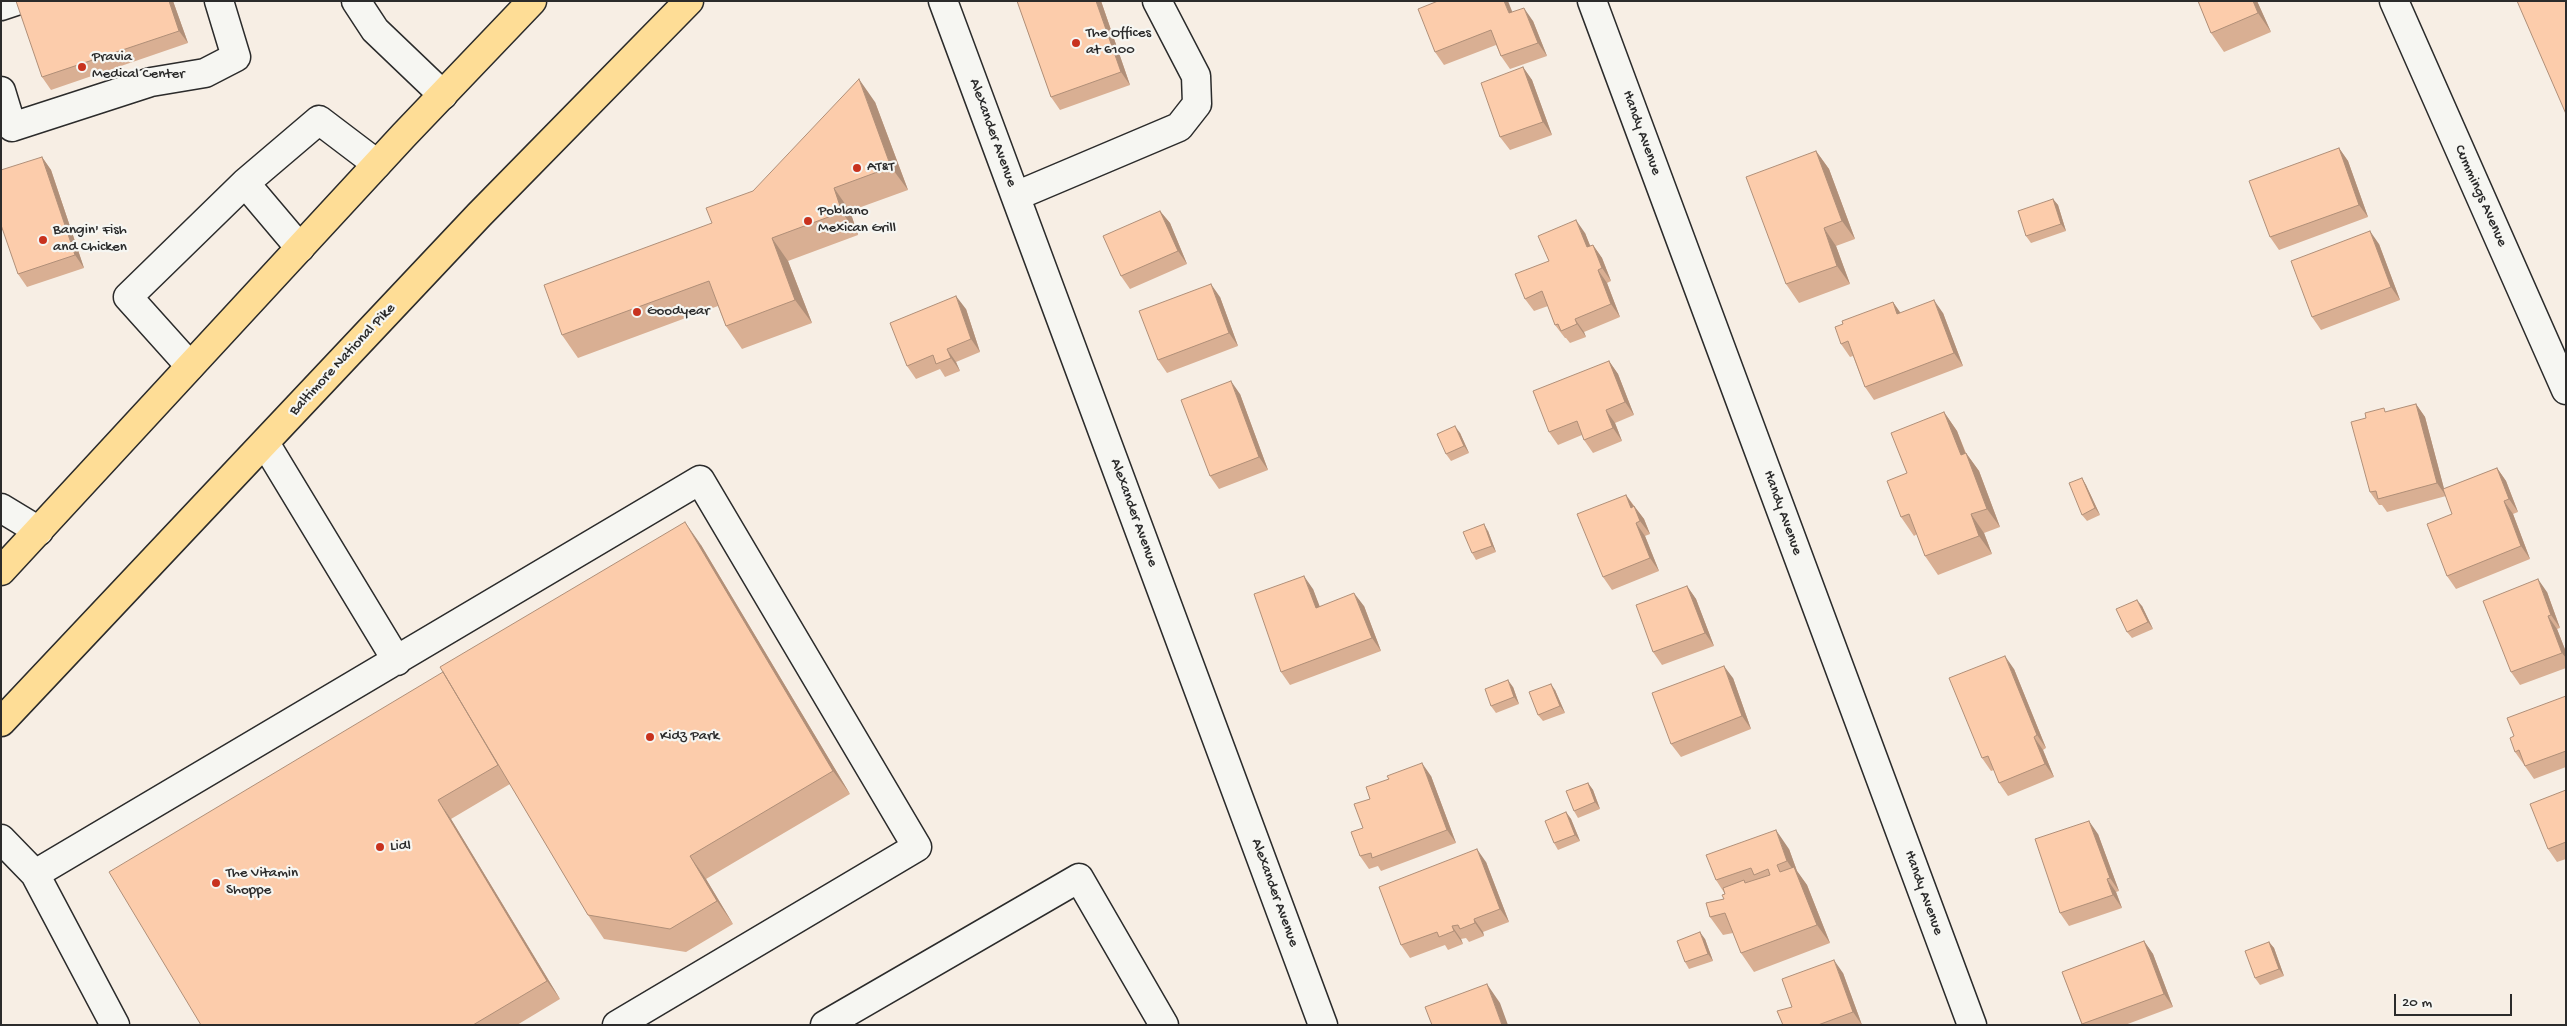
<!DOCTYPE html>
<html>
<head>
<meta charset="utf-8">
<style>
  body { margin:0 }
  #map { position:relative; width:2567px; height:1026px; overflow:hidden; background:#f7eee4; font-family:"Gochi Hand",sans-serif }
  canvas { display:block }
  .frame { position:absolute; inset:0; border:2px solid #2b2b2b; pointer-events:none }
  .scale { position:absolute; left:2394px; top:994px; width:118px; height:22px; box-sizing:border-box; border:2px solid #2b2b2b; border-top:0; padding-left:6px; font-size:15px; line-height:18px; white-space:nowrap; color:#2b2b2b; -webkit-text-stroke:4px #f6f6f2; paint-order:stroke }
</style>
</head>
<body>
<div id="map">
<canvas width="2567" height="1026"></canvas>
<div class="frame"></div>
<div class="scale">20 m</div>
</div>
<script>
const context = document.querySelector('canvas').getContext('2d');
context.lineJoin = 'round';
const poly = rows => new Path2D(rows.map(r => 'M' + r).join(''));
function stroke(path, color, width, dash) { context.strokeStyle = color; context.lineWidth = width; context.lineCap = dash ? 'butt' : 'round'; context.setLineDash(dash || []); context.stroke(path); }
function paint(path, color) { context.fillStyle = color; context.fill(path, 'evenodd'); }
function write(font, color, halo, rows, align = 'center') {
  context.font = font + ' "Gochi Hand",sans-serif'; context.lineWidth = 4.5; context.setLineDash([]); context.textBaseline = 'middle'; context.strokeStyle = halo; context.fillStyle = color; for (const [text, x, y, turn = 0] of rows) {
    context.save(); context.translate(x, y); context.rotate((+turn || 0) * Math.PI / 180); context.textAlign = isNaN(turn) ? turn : align; if (halo) context.strokeText(text, 0, 0); context.fillText(text, 0, 0); context.restore();
  }
}
const minor = poly([
  [356,1,375,30,443,95],
  [943,1,1323,1025],
  [1592,1,1972,1025],
  [2394,1,2566,390],
  [1,6,16,1],
  [1,91,12,127,151,82,205,73,236,57,219,1],
  [1016,196,1179,127,1197,104,1196,76,1157,1],
  [300,248,245,183,319,120,377,164],
  [190,366,128,297,245,183],
  [265,443,397,661],
  [1,508,39,531],
  [1,839,35,874,115,1025],
  [35,874,700,480,917,847,617,1025],
  [825,1025,1079,878,1164,1025]
]);
const major = poly([
  [1,571,404,135,532,1],
  [1,722,479,215,689,1]
]);
const wall = poly([
  [173,1,188,43,51,90,42,77],
  [1017,1,1101,1,1130,85,1060,110,1051,97],
  [2198,1,2257,1,2271,32,2224,52,2211,33],
  [1512,12,1533,21,1547,56,1510,69,1501,56,1496,45,1444,65,1435,52],
  [1523,67,1532,80,1552,135,1510,150,1500,137],
  [875,102,908,190,850,211,858,235,788,261,812,323,742,349,726,326,718,306,578,358,562,335,712,223,753,191],
  [2339,148,2348,161,2368,217,2279,250,2270,237],
  [1816,151,1829,169,1855,239,1836,246,1850,284,1799,303,1786,284],
  [42,157,51,170,84,268,27,287,18,274],
  [2053,199,2058,205,2066,231,2031,243,2026,236],
  [1160,211,1170,223,1187,264,1130,289,1121,276],
  [1585,233,1590,246,1593,245,1602,258,1611,281,1607,283,1620,317,1584,332,1586,337,1570,343,1566,338,1565,338,1555,325,1548,306,1534,311,1525,299,1549,261],
  [2379,244,2400,300,2321,330,2312,317],
  [1220,297,1238,346,1167,373,1158,360],
  [1893,302,1900,313,1943,313,1963,366,1874,400,1865,387,1853,356,1850,357,1841,344,1843,324],
  [966,309,980,352,956,362,960,371,945,377,940,369,916,379,907,366],
  [1609,361,1618,374,1634,415,1615,423,1622,441,1593,453,1584,440,1582,435,1558,445,1549,432],
  [1240,394,1268,470,1219,489,1210,476],
  [2416,404,2425,417,2444,489,2497,468,2506,481,2518,512,2513,514,2530,559,2456,589,2447,576,2452,514,2446,496,2387,512,2382,505,2379,505,2370,492,2387,412],
  [1944,412,1957,431,1966,453,1979,471,2000,527,1984,533,1992,554,1938,575,1925,556,1917,534,1914,536,1901,517,1907,473],
  [1460,433,1469,453,1451,461,1446,454],
  [2082,478,2086,485,2100,515,2087,521,2082,515],
  [1626,495,1644,519,1650,534,1645,536,1659,571,1612,590,1603,577],
  [1488,531,1496,552,1476,560,1472,553],
  [701,545,850,794,706,879,733,924,686,952,604,939,588,915,510,784,451,819,560,999,517,1025,201,1025],
  [1687,586,1696,599,1714,646,1662,665,1653,652],
  [1313,589,1319,606,1364,606,1381,651,1290,685,1281,672],
  [2547,592,2560,628,2557,629,2566,652,2566,668,2520,685,2511,672],
  [2142,606,2153,629,2132,638,2127,632],
  [2014,669,2046,748,2043,750,2054,777,2008,796,1999,783,1994,770,1991,771,1982,758],
  [1733,678,1751,729,1681,757,1671,744],
  [1513,687,1519,704,1496,713,1491,706],
  [1555,690,1565,713,1543,721,1538,715],
  [2566,696,2566,767,2534,779,2515,752,2514,736],
  [1431,776,1456,843,1381,871,1378,866,1369,869,1360,856],
  [1588,783,1593,790,1600,809,1578,818,1574,811],
  [2566,790,2566,859,2557,862,2548,849],
  [1566,812,1571,819,1580,841,1558,850,1554,843],
  [2098,834,2119,891,2116,892,2122,908,2069,926,2060,913],
  [1789,849,1797,871,1807,885,1830,943,1754,972,1741,953,1733,933,1723,935,1710,917,1724,899,1725,894,1716,880],
  [1486,862,1509,922,1483,932,1484,936,1469,942,1466,938,1461,939,1463,944,1448,950,1445,945,1410,958,1401,945],
  [1705,939,1713,961,1689,969,1685,962],
  [2144,941,2153,954,2173,1007,2125,1025,2082,1025,2062,972],
  [2269,942,2274,948,2284,976,2260,985,2255,978],
  [1843,973,1862,1025,1783,1025,1792,1007]
]);
const shadedWall = poly([
  [169,1,173,1,188,43,179,31],
  [1096,1,1101,1,1130,85,1121,72],
  [1504,1,1508,1,1518,26,1509,13],
  [2253,1,2257,1,2271,32,2258,13],
  [1524,8,1533,21,1547,56,1538,43],
  [1523,67,1532,80,1552,135,1543,122],
  [859,79,875,102,908,190,891,167],
  [2339,148,2348,161,2368,217,2359,205],
  [1816,151,1829,169,1855,239,1842,221],
  [42,157,51,170,84,268,75,255],
  [834,188,850,211,858,235,842,212],
  [2053,199,2058,205,2066,231,2061,224],
  [1160,211,1170,223,1187,264,1178,251],
  [1576,220,1585,233,1596,260,1587,247],
  [1824,228,1836,246,1850,284,1837,266],
  [2370,231,2379,244,2400,300,2391,287],
  [772,238,788,261,812,323,795,300],
  [1593,245,1602,258,1611,281,1602,268],
  [1598,270,1607,283,1620,317,1611,304],
  [1211,284,1220,297,1238,346,1229,333],
  [956,296,966,309,980,352,971,339],
  [1934,300,1943,313,1963,366,1954,353],
  [1893,302,1902,315,1897,314],
  [1575,319,1584,332,1586,337,1577,324],
  [947,349,956,362,960,371,951,358],
  [1609,361,1618,374,1634,415,1625,402],
  [1231,381,1240,394,1268,470,1259,457],
  [2416,404,2425,417,2446,496,2437,483],
  [1606,410,1615,423,1622,441,1613,428],
  [1944,412,1957,431,1973,473,1961,455],
  [1455,426,1460,433,1469,453,1464,446],
  [1966,453,1979,471,2000,527,1987,509],
  [2497,468,2506,481,2518,512,2509,499],
  [2082,478,2086,485,2100,515,2095,508],
  [1626,495,1635,508,1631,508],
  [2504,501,2513,514,2530,559,2521,546],
  [1634,506,1644,519,1650,534,1640,521],
  [1971,514,1984,533,1992,554,1979,536],
  [685,522,701,545,850,794,833,771],
  [1636,523,1645,536,1659,571,1650,558],
  [1484,524,1488,531,1496,552,1492,546],
  [1304,576,1313,589,1325,620,1316,608],
  [2538,579,2547,592,2560,628,2551,615],
  [1687,586,1696,599,1714,646,1705,633],
  [1354,593,1364,606,1381,651,1372,638],
  [2137,600,2142,606,2153,629,2148,622],
  [2548,616,2557,629,2566,652,2566,658,2562,653],
  [2005,656,2014,669,2046,748,2037,735],
  [1724,666,1733,678,1751,729,1742,716],
  [1508,680,1513,687,1519,704,1514,697],
  [1551,684,1555,690,1565,713,1560,706],
  [2034,737,2043,750,2054,777,2045,764],
  [1422,763,1431,776,1456,843,1447,830],
  [1588,783,1593,790,1600,809,1595,802],
  [438,800,451,819,560,999,547,981],
  [1566,812,1571,819,1580,841,1575,835],
  [2089,821,2098,834,2119,891,2110,878],
  [1776,830,1789,849,1797,871,1807,885,1830,943,1817,925,1798,877,1787,861],
  [1477,849,1486,862,1509,922,1500,909],
  [690,856,706,879,733,924,717,901],
  [2107,879,2116,892,2122,908,2113,895],
  [1474,919,1483,932,1484,936,1475,923],
  [1452,926,1461,939,1463,944,1454,931],
  [1700,932,1705,939,1713,961,1708,954],
  [2144,941,2153,954,2173,1007,2164,994],
  [2269,942,2274,948,2284,976,2279,969],
  [1834,960,1843,973,1862,1025,1853,1012],
  [1487,984,1500,1003,1508,1025,1502,1025]
]);
const building = poly([
  [16,1,169,1,179,31,42,77,16,1],
  [1017,1,1096,1,1121,72,1051,97,1017,1],
  [1438,1,1504,1,1509,13,1524,8,1538,43,1501,56,1491,30,1435,52,1418,9,1438,1],
  [2198,1,2253,1,2258,13,2211,33,2198,1],
  [2517,1,2566,1,2566,114,2517,1],
  [1523,67,1543,122,1500,137,1481,83,1523,67],
  [859,79,891,167,834,188,842,212,772,238,795,300,726,326,709,281,562,335,544,285,712,223,706,208,753,191,859,79],
  [2339,148,2359,205,2270,237,2249,181,2339,148],
  [1816,151,1842,221,1824,228,1837,266,1786,284,1746,177,1816,151],
  [42,157,75,255,18,274,1,225,1,170,42,157],
  [2053,199,2061,224,2026,236,2018,211,2053,199],
  [1160,211,1178,251,1121,276,1103,236,1160,211],
  [1576,220,1587,247,1593,245,1602,268,1598,270,1611,304,1575,319,1577,324,1561,331,1558,324,1555,325,1542,291,1525,299,1515,274,1549,261,1538,236,1576,220],
  [2370,231,2391,287,2312,317,2291,261,2370,231],
  [1211,284,1229,333,1158,360,1139,311,1211,284],
  [956,296,971,339,947,349,951,358,936,364,933,355,907,366,890,323,956,296],
  [1934,300,1954,353,1865,387,1848,341,1841,344,1835,327,1843,324,1842,321,1893,302,1897,314,1934,300],
  [1609,361,1625,402,1606,410,1613,428,1584,440,1577,421,1549,432,1533,391,1609,361],
  [1231,381,1259,457,1210,476,1181,400,1231,381],
  [2416,404,2437,483,2378,499,2376,491,2370,492,2351,422,2366,418,2365,413,2384,408,2385,412,2416,404],
  [1944,412,1961,455,1966,453,1987,509,1971,514,1979,536,1925,556,1909,514,1901,517,1887,481,1907,473,1891,433,1944,412],
  [1455,426,1464,446,1446,454,1437,434,1455,426],
  [2497,468,2509,499,2504,501,2521,546,2447,576,2427,524,2452,514,2443,489,2497,468],
  [2082,478,2095,508,2082,515,2069,483,2082,478],
  [1626,495,1631,508,1634,506,1640,521,1636,523,1650,558,1603,577,1577,514,1626,495],
  [685,522,833,771,690,856,717,901,670,929,588,915,440,667,685,522],
  [1484,524,1492,546,1472,553,1463,532,1484,524],
  [1304,576,1316,608,1354,593,1372,638,1281,672,1254,594,1304,576],
  [2538,579,2551,615,2548,616,2562,653,2511,672,2483,601,2538,579],
  [1687,586,1705,633,1653,652,1636,605,1687,586],
  [2137,600,2148,622,2127,632,2116,609,2137,600],
  [2005,656,2037,735,2034,737,2045,764,1999,783,1988,756,1982,758,1949,678,2005,656],
  [1724,666,1742,716,1671,744,1652,693,1724,666],
  [443,672,498,765,438,800,547,981,473,1025,201,1025,109,872,443,672],
  [1508,680,1514,697,1491,706,1485,689,1508,680],
  [1551,684,1560,706,1538,715,1529,692,1551,684],
  [2566,696,2566,751,2525,766,2519,750,2515,752,2510,738,2514,736,2507,718,2566,696],
  [1422,763,1447,830,1372,858,1371,853,1360,856,1351,832,1363,828,1354,804,1370,799,1366,787,1389,779,1387,776,1422,763],
  [1588,783,1595,802,1574,811,1566,791,1588,783],
  [2566,790,2566,842,2548,849,2530,804,2566,790],
  [1566,812,1575,835,1554,843,1545,821,1566,812],
  [2089,821,2110,878,2107,879,2113,895,2060,913,2035,839,2089,821],
  [1776,830,1787,861,1777,865,1780,872,1794,867,1817,925,1741,953,1725,913,1710,917,1706,903,1724,899,1722,895,1725,894,1723,888,1744,880,1745,883,1770,875,1768,869,1754,875,1751,868,1716,880,1706,855,1776,830],
  [1477,849,1500,909,1474,919,1475,923,1460,929,1458,925,1452,926,1454,931,1439,937,1437,932,1401,945,1379,887,1477,849],
  [1700,932,1708,954,1685,962,1677,941,1700,932],
  [2144,941,2164,994,2082,1024,2062,972,2144,941],
  [2269,942,2279,969,2255,978,2245,951,2269,942],
  [1834,960,1853,1012,1818,1025,1783,1025,1777,1011,1792,1007,1782,979,1834,960],
  [1487,984,1502,1025,1432,1025,1425,1007,1487,984]
]);
const markers = [
  [1076,43,5,"#c8321e"],
  [82,67,5,"#c8321e"],
  [857,168,5,"#c8321e"],
  [808,221,5,"#c8321e"],
  [43,240,5,"#c8321e"],
  [637,312,5,"#c8321e"],
  [650,737,5,"#c8321e"],
  [380,847,5,"#c8321e"],
  [216,883,5,"#c8321e"]
];
const poiNames = [
  ["The Offices",1086,34],
  ["at 6100",1086,51],
  ["Pravia",92,58],
  ["Medical Center",92,75],
  ["AT&T",867,168],
  ["Poblano",818,212],
  ["Mexican Grill",818,229],
  ["Bangin' Fish",53,231],
  ["and Chicken",53,248],
  ["Goodyear",647,312],
  ["Kidz Park",660,737],
  ["Lidl",390,847],
  ["The Vitamin",226,874],
  ["Shoppe",226,891]
];
const streetNames = [
  ["Alexander Avenue",992,133,70],
  ["Handy Avenue",1641,133,70],
  ["Cummings Avenue",2480,196,66],
  ["Baltimore National Pike",343,360,-47],
  ["Alexander Avenue",1133,513,70],
  ["Handy Avenue",1782,513,70],
  ["Alexander Avenue",1274,893,70],
  ["Handy Avenue",1923,893,70]
];
stroke(minor, '#2b2b2b', 31);
stroke(major, '#2b2b2b', 31);
stroke(minor, '#f6f6f2', 28);
stroke(major, '#fedd96', 28);
paint(wall, '#d9af93');
paint(shadedWall, '#b08f78');
paint(building, '#fcccab');
stroke(building, '#b08f78', 1);
for (const [x, y, r, color] of markers) { const dot = new Path2D(); dot.arc(x, y, r, 0, 2 * Math.PI); context.fillStyle = color; context.fill(dot); stroke(dot, '#f6f6f2', 2); }
write('15px', '#2b2b2b', '#f6f6f2', poiNames, 'left');
write('15px', '#2b2b2b', '#f6f6f2', streetNames);
</script>
</body>
</html>
